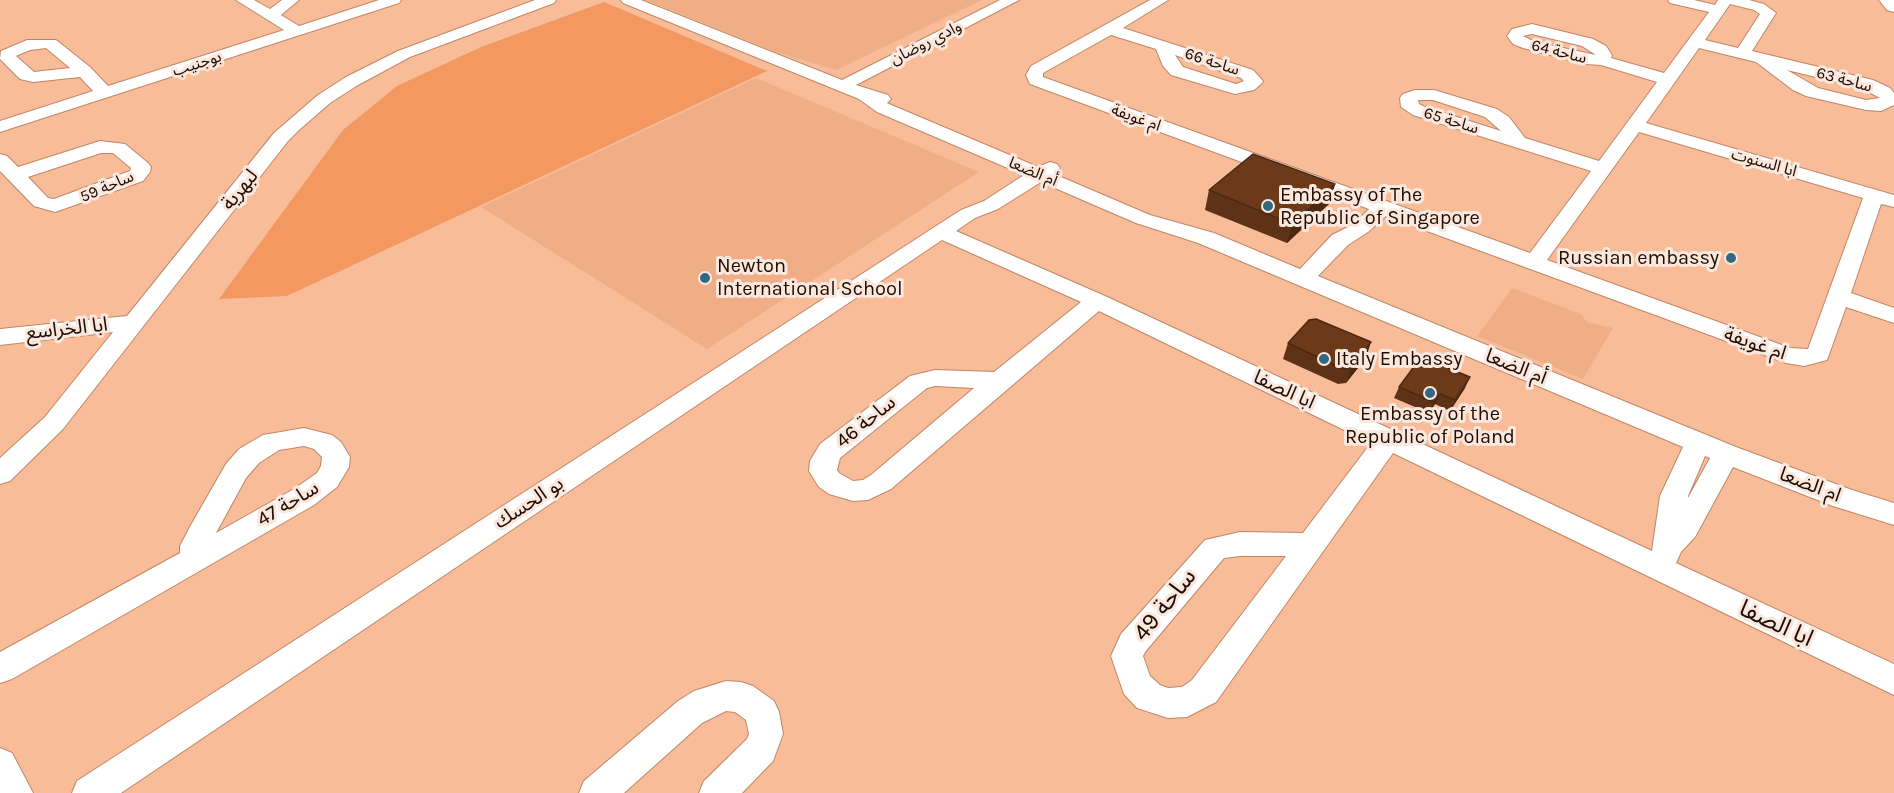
<!DOCTYPE html>
<html>
<head>
<meta charset="utf-8">
<style>
  body { margin:0 }
  canvas { display:block; background:#f8bc99 }
</style>
</head>
<body>
<canvas width="1894" height="793"></canvas>
<script>
const context = document.querySelector('canvas').getContext('2d');
context.lineJoin = 'round';
function paint(path, color) { context.fillStyle = color; context.fill(path, 'evenodd'); }
const poly = rows => new Path2D(rows.map(r => 'M' + r).join(''));
function stroke(path, color, width, dash) { context.strokeStyle = color; context.lineWidth = width; context.lineCap = dash ? 'butt' : 'round'; context.setLineDash(dash || []); context.stroke(path); }
function write(font, color, halo, rows, align = 'center') {
  context.font = font + ' Karla,"Noto Sans Arabic",sans-serif'; context.lineWidth = 6; context.setLineDash([]); context.textBaseline = 'middle'; context.strokeStyle = halo; context.fillStyle = color; for (const [text, x, y, turn = 0] of rows) {
    context.save(); context.translate(x, y); context.rotate((+turn || 0) * Math.PI / 180); context.textAlign = isNaN(turn) ? turn : align; if (halo) context.strokeText(text, 0, 0); context.fillText(text, 0, 0); context.restore();
  }
}
const built = poly([
  [646,0,982,0,836,70,773,51],
  [756,78,979,172,707,349,481,207],
  [1512,288,1581,314,1587,322,1613,328,1583,379,1477,336]
]);
const green = poly([
  [604,2,767,71,287,296,219,299,343,130,397,86,481,47]
]);
const minor = poly([
  [236,0,254,0,270,9,282,0,299,0,281,15,299,26,379,0,401,0,399,3,0,132,0,121,93,91,80,77,33,82,20,79,0,59,1,51,27,40,56,40,90,67,108,86,284,30,236,0],
  [46,48,70,68,34,72,16,56,30,50,46,48],
  [535,0,556,0,554,3,410,57,358,85,330,103,299,130,288,141,63,429,10,481,0,484,0,458,45,417,113,332,0,345,0,329,127,316,274,133,318,95,346,77,398,51,535,0],
  [621,0,641,0,842,80,1000,0,1019,0,856,85,888,95,891,99,887,103,889,104,1038,167,1050,162,1057,164,1060,168,1054,174,1150,215,1214,233,1300,269,1332,235,1354,224,1369,209,1030,84,1026,75,1031,66,1150,0,1168,0,1123,28,1253,70,1263,81,1260,85,1254,90,1235,94,1171,75,1163,66,1156,49,1111,35,1043,73,1043,77,1530,253,1591,171,1413,115,1401,107,1400,98,1403,94,1415,90,1434,90,1497,109,1509,117,1525,138,1599,161,1657,82,1601,65,1586,64,1523,48,1513,44,1507,36,1512,29,1532,24,1593,39,1606,46,1612,55,1611,58,1664,73,1709,12,1670,3,1668,0,1694,0,1715,5,1718,0,1749,0,1764,4,1776,13,1752,51,1873,80,1890,88,1894,93,1894,105,1881,111,1866,110,1806,96,1793,90,1756,62,1699,48,1646,123,1894,195,1894,207,1881,204,1851,293,1894,308,1894,323,1846,307,1827,360,1804,366,1786,363,1386,216,1368,232,1348,245,1318,276,1736,447,1852,490,1894,503,1894,525,1833,506,1733,467,1695,537,1681,552,1676,563,1894,664,1894,695,1393,453,1216,702,1187,717,1168,718,1137,708,1124,694,1111,656,1121,634,1205,540,1240,532,1303,533,1371,443,1099,311,891,489,868,500,853,501,829,494,819,487,809,471,810,461,820,444,910,376,935,370,994,372,1081,302,942,240,121,793,72,793,77,781,961,210,984,201,1024,175,877,112,859,99,623,3,621,0],
  [1730,4,1754,10,1760,14,1738,48,1705,40,1730,4],
  [1532,34,1582,46,1596,55,1535,42,1523,36,1532,34],
  [1175,55,1241,78,1244,81,1236,84,1183,67,1175,55],
  [1787,70,1861,88,1880,98,1866,100,1818,88,1787,70],
  [1418,100,1433,100,1485,117,1501,131,1425,107,1419,104,1418,100],
  [1639,132,1863,198,1808,349,1790,348,1547,260,1639,132],
  [1041,182,1136,223,1198,243,1683,447,1660,496,1652,551,1105,296,956,231,975,218,998,209,1041,182],
  [935,386,974,388,871,475,863,480,853,481,839,473,837,470,840,458,927,388,935,386],
  [1705,456,1710,458,1688,498,1688,496,1705,456],
  [1240,556,1286,556,1192,680,1182,687,1168,688,1160,685,1150,676,1143,656,1145,652,1224,558,1240,556],
  [100,141,125,144,148,163,151,167,150,172,143,181,55,212,34,206,0,171,0,154,7,156,18,167,100,141],
  [101,153,113,153,131,168,130,171,54,199,48,198,28,177,101,153],
  [304,428,332,435,341,442,350,457,349,467,337,487,314,505,12,679,0,683,0,652,180,553,180,546,191,525,226,464,239,449,263,435,304,428],
  [304,446,314,449,322,457,321,466,317,473,294,489,216,533,246,478,259,463,279,450,304,446],
  [726,681,741,682,753,686,774,701,779,712,783,734,773,761,742,793,699,793,704,781,747,739,749,734,746,720,735,712,726,711,702,723,624,793,579,793,584,781,678,701,694,691,726,681],
  [0,748,12,753,33,793,0,793,0,748]
]);
const tertiary = poly([
  [1879,0,1894,0,1894,12,1887,10,1879,0]
]);
const wall = poly([
  [1335,184,1330,203,1287,243,1205,210,1209,190],
  [1288,343,1366,358,1346,383,1338,384,1283,359],
  [1399,387,1465,388,1450,411,1435,404,1429,413,1394,398]
]);
const shadedWall = poly([
  [1335,184,1330,203,1287,243,1292,224],
  [1371,342,1366,358,1346,383,1351,368],
  [1470,377,1465,388,1450,411,1455,400],
  [1440,394,1435,404,1429,413,1434,402]
]);
const building = poly([
  [1253,154,1335,184,1292,224,1209,190,1253,154],
  [1316,319,1371,342,1351,368,1343,369,1288,343,1309,320,1316,319],
  [1421,357,1470,377,1455,400,1440,394,1434,402,1399,387,1421,357]
]);
const markers = [
  [1268,206,6,"#316983"],
  [1731,258,6,"#316983"],
  [705,278,6,"#316983"],
  [1324,359,6,"#316983"],
  [1430,393,6,"#316983"]
];
const farStreetnames = [
  ["وادي روضان",926,43,-27],
  ["ساحة 64",1559,52,14],
  ["ساحة 66",1212,62,18],
  ["بوجنيب",197,64,-18],
  ["ساحة 63",1844,80,15],
  ["ام غويفة",1136,118,20],
  ["ساحة 65",1451,121,17],
  ["ابا السنوت",1764,163,16],
  ["أم الضعا",1033,172,23],
  ["ساحة 59",107,187,-23]
];
const streetNames = [
  ["لبهرية",240,190,-51],
  ["ابا الخراسع",67,329,-6],
  ["ام غويفة",1755,344,19],
  ["أم الضعا",1516,367,22],
  ["ابا الصفا",1284,390,25],
  ["ساحة 46",866,422,-39],
  ["ام الضعا",1810,485,21],
  ["بو الحسك",529,503,-33],
  ["ساحة 47",288,504,-31]
];
const poiNames = [
  ["Embassy of The",1280,195],
  ["Republic of Singapore",1280,218],
  ["Russian embassy",1719,258,"right"],
  ["Newton",717,266],
  ["International School",717,289],
  ["Italy Embassy",1336,359],
  ["Embassy of the",1430,414,"center"],
  ["Republic of Poland",1430,437,"center"]
];
const nearStreetnames = [
  ["ساحة 49",1165,605,-51],
  ["ابا الصفا",1776,624,25]
];
paint(built, '#f0ae87');
paint(green, '#f39860');
stroke(minor, '#bf8665', 2);
stroke(tertiary, '#bf8665', 2);
paint(minor, '#fff');
paint(tertiary, '#fff');
paint(wall, '#5d3216');
paint(shadedWall, '#4c2912');
paint(building, '#6c3a19');
stroke(building, '#4c2912', 1.5);
for (const [x, y, r, color] of markers) { const dot = new Path2D(); dot.arc(x, y, r, 0, 2 * Math.PI); context.fillStyle = color; context.fill(dot); stroke(dot, '#fae7dd', 2); }
write('16px', '#200c02', '#fae7dd', farStreetnames);
write('20px', '#200c02', '#fae7dd', streetNames);
write('20px', '#200c02', '#fae7dd', poiNames, 'left');
write('24px', '#200c02', '#fae7dd', nearStreetnames);
</script>
</body>
</html>
